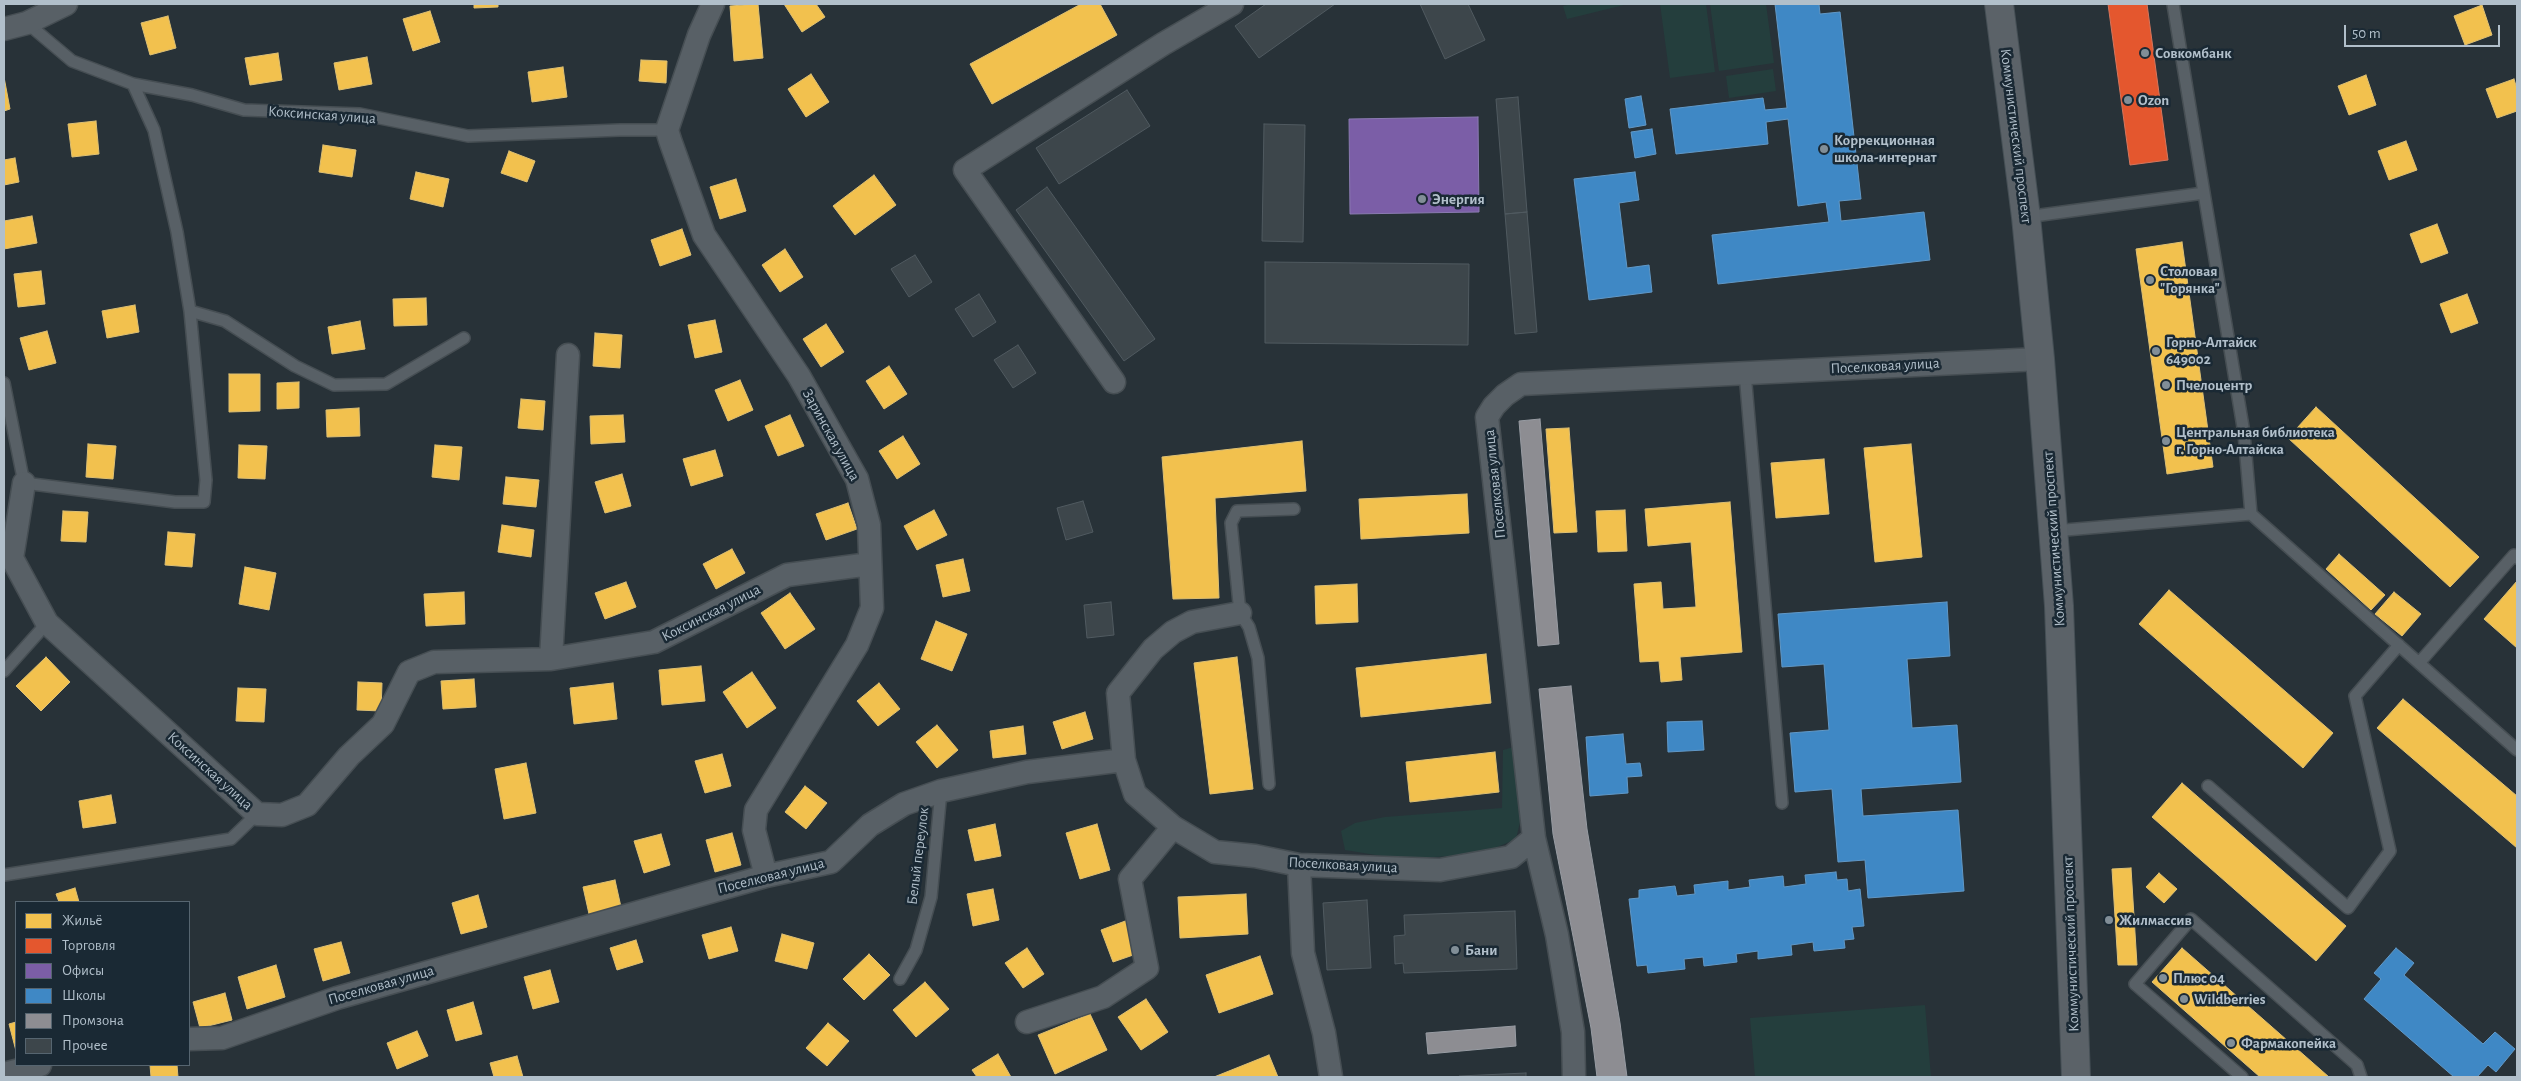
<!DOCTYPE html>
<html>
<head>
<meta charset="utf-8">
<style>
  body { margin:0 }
  #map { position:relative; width:2521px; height:1081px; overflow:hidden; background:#283238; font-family:"Alegreya Sans",sans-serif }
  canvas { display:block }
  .frame { position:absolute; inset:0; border:5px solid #b1bfca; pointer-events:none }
  .legend { position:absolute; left:15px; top:901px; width:175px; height:165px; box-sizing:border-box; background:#1a2934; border:1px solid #566570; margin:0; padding:6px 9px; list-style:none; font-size:15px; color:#b1bfca }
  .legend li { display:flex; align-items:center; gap:10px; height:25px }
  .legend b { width:25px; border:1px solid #566570 }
  .scale { position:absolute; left:2344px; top:25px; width:156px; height:22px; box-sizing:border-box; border:2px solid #b1bfca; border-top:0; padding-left:6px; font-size:15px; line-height:18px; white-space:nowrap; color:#b1bfca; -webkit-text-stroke:4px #1a2934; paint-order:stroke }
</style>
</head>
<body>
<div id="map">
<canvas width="2521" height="1081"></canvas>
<div class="frame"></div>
<ul class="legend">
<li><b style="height:14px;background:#f2c14e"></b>Жильё</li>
<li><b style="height:14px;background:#e4572e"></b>Торговля</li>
<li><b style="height:14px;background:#7b5ea7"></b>Офисы</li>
<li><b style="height:14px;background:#3f88c5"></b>Школы</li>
<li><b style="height:14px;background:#8d8d92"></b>Промзона</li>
<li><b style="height:14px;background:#3d464b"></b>Прочее</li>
</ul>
<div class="scale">50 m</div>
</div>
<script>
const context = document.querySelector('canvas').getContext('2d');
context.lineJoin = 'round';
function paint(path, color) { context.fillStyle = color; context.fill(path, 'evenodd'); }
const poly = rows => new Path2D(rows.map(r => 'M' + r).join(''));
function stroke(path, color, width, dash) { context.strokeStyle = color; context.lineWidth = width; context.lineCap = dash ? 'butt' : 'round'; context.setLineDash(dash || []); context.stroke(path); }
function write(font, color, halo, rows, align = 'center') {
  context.font = font + ' "Alegreya Sans",sans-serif'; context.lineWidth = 5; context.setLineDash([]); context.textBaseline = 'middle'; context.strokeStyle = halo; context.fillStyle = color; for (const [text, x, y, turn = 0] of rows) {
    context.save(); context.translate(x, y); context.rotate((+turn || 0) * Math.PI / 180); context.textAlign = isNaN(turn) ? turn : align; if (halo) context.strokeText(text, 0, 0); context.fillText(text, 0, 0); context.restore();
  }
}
const green = poly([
  [1571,4,1628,4,1567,19,1563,6],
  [1660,4,1706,4,1715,72,1670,78],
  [1710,4,1766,4,1774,63,1719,71],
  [1773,69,1776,91,1729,98,1726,76],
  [1517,746,1525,801,1516,839,1495,848,1467,855,1401,859,1345,850,1341,831,1355,823,1385,817,1502,808,1503,750],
  [1925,1005,1931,1077,1755,1077,1750,1018]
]);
const homes = poly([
  [474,4,498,4,498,7,474,8,474,4],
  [758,4,763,58,734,61,730,6,758,4],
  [784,4,816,4,825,17,802,32,784,4],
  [1081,4,1100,4,1117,35,992,104,970,64,1081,4],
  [2482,5,2492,35,2465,45,2454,16,2482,5],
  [430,11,440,42,413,51,403,19,430,11],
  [168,16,176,48,150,55,141,23,168,16],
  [278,53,282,80,250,85,245,58,278,53],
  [367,57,372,84,339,90,334,63,367,57],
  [641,60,667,61,666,83,639,81,641,60],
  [563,67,567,97,532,102,528,72,563,67],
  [811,74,829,102,806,117,788,89,811,74],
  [2366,75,2376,105,2349,115,2338,86,2366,75],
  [4,77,10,109,4,111,4,77],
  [2514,79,2517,89,2517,111,2497,118,2486,89,2514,79],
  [96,121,99,154,72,157,68,124,96,121],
  [2406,141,2417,170,2389,180,2378,151,2406,141],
  [323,145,356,150,352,177,319,172,323,145],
  [509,151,535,161,527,182,501,173,509,151],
  [15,158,19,182,4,185,4,160,15,158],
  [416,172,449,179,443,207,410,199,416,172],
  [874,175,896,205,855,235,833,206,874,175],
  [736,179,746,211,720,219,710,187,736,179],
  [32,216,37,243,4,249,4,221,32,216],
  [2437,224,2448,253,2421,263,2410,234,2437,224],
  [682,229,691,255,660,266,651,240,682,229],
  [2182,242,2213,467,2167,474,2136,249,2182,242],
  [785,249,803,277,780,292,762,265,785,249],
  [41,271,45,304,18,307,14,274,41,271],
  [2467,294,2478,323,2451,333,2440,304,2467,294],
  [426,298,427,325,394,326,393,299,426,298],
  [135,305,139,332,107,338,102,311,135,305],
  [715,320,722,352,695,358,688,325,715,320],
  [360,321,365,349,332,354,328,327,360,321],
  [826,324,844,352,821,367,803,339,826,324],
  [47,331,56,363,29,370,20,338,47,331],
  [595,333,622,335,620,368,593,366,595,333],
  [889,366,907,394,884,409,866,381,889,366],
  [229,374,260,374,260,411,229,412,229,374],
  [740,380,753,410,728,421,715,390,740,380],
  [299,382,299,408,277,409,277,383,299,382],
  [521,399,545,401,543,430,518,428,521,399],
  [2316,407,2479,557,2450,587,2288,438,2316,407],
  [359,408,360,436,327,437,326,410,359,408],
  [623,415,625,442,591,444,590,416,623,415],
  [790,415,804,446,778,456,765,426,790,415],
  [1569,428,1577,532,1554,533,1546,429,1569,428],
  [903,436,920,464,897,479,879,451,903,436],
  [1302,441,1306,491,1215,498,1219,598,1173,599,1162,457,1302,441],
  [88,444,116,446,113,479,86,477,88,444],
  [1911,444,1922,557,1875,562,1864,448,1911,444],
  [239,445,267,446,265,479,238,478,239,445],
  [435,445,462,447,459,480,432,477,435,445],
  [715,450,723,476,691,486,683,459,715,450],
  [1824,459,1829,514,1776,518,1771,463,1824,459],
  [622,474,631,506,605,513,595,482,622,474],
  [506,477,539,480,536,507,503,504,506,477],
  [1467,494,1469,533,1361,539,1359,499,1467,494],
  [1730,502,1742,652,1680,657,1682,680,1661,682,1659,661,1640,662,1634,584,1661,582,1663,609,1696,607,1691,542,1648,546,1645,509,1730,502],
  [848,503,857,529,826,540,816,514,848,503],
  [934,510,947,535,917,550,904,526,934,510],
  [1625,510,1627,551,1598,552,1596,511,1625,510],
  [63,511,88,512,86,542,61,541,63,511],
  [502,525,534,530,531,557,498,552,502,525],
  [168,532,195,534,192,567,165,565,168,532],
  [732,549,745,573,716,589,703,564,732,549],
  [2339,554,2385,595,2371,610,2326,569,2339,554],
  [963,559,970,591,943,597,936,565,963,559],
  [245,567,276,573,269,610,239,604,245,567],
  [2517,581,2517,648,2484,619,2517,581],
  [626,582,636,607,605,619,595,593,626,582],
  [1357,584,1358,622,1316,624,1315,586,1357,584],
  [2169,590,2333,733,2303,768,2139,624,2169,590],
  [464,592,465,624,426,626,424,594,464,592],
  [2394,592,2421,614,2402,636,2375,614,2394,592],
  [790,593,815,629,785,649,761,613,790,593],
  [936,621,967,634,952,671,921,659,936,621],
  [1486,654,1491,703,1361,717,1356,668,1486,654],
  [46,657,70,682,41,711,16,686,46,657],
  [1237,657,1253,789,1210,794,1194,663,1237,657],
  [701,666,705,701,662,705,659,670,701,666],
  [752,672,776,708,747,728,723,692,752,672],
  [474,679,476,707,443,709,441,681,474,679],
  [358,682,382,683,381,711,357,710,358,682],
  [613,683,617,719,574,724,570,688,613,683],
  [879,683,900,709,878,726,857,701,879,683],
  [238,688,266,689,264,722,236,721,238,688],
  [2403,699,2517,796,2517,848,2377,728,2403,699],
  [1085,712,1093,739,1062,749,1053,722,1085,712],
  [937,725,958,750,937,768,916,742,937,725],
  [1023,726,1026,754,993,758,990,731,1023,726],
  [1495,752,1499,792,1410,802,1406,762,1495,752],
  [722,754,731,786,705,793,695,761,722,754],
  [526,763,536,813,504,819,495,769,526,763],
  [2182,783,2346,926,2316,961,2152,817,2182,783],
  [805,786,827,803,806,829,785,812,805,786],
  [111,795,116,823,83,828,79,801,111,795],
  [995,824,1001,856,975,861,968,830,995,824],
  [1097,824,1110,870,1080,879,1066,833,1097,824],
  [732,833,741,865,715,872,706,840,732,833],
  [661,834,670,865,644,873,634,841,661,834],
  [2131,868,2137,965,2118,965,2112,869,2131,868],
  [2159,873,2177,889,2164,903,2146,887,2159,873],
  [615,880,621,907,589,914,583,887,615,880],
  [75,888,79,902,59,902,56,894,75,888],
  [993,889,999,920,973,926,967,894,993,889],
  [1246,894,1248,934,1180,938,1178,897,1246,894],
  [478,895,487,927,461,934,452,903,478,895],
  [1128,920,1139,953,1113,962,1101,930,1128,920],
  [731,927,738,951,709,959,702,935,731,927],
  [782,934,814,943,807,969,775,961,782,934],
  [636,940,643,962,617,970,610,948,636,940],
  [341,942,350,973,323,981,314,949,341,942],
  [1027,948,1044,974,1023,988,1005,963,1027,948],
  [2182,948,2329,1077,2260,1077,2152,982,2182,948],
  [869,954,890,975,864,1000,843,979,869,954],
  [1260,956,1273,994,1219,1013,1206,975,1260,956],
  [276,965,285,997,247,1009,238,977,276,965],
  [550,970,559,1002,533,1009,524,977,550,970],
  [925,982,949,1009,916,1037,893,1010,925,982],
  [225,993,232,1020,200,1028,193,1002,225,993],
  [1146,999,1168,1032,1141,1050,1118,1017,1146,999],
  [473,1002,482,1034,456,1041,447,1010,473,1002],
  [1090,1014,1107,1050,1055,1074,1038,1035,1090,1014],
  [16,1022,16,1051,9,1024,16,1022],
  [828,1023,849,1041,827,1066,806,1048,828,1023],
  [417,1031,428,1056,397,1069,387,1043,417,1031],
  [998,1054,1011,1077,977,1077,972,1070,998,1054],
  [1269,1055,1278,1077,1214,1077,1269,1055],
  [517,1056,523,1077,494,1077,490,1063,517,1056],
  [150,1065,177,1065,178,1077,151,1077,150,1065]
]);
const shops = poly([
  [2108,4,2147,4,2168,160,2130,165,2108,4]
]);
const offices = poly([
  [1478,117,1479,212,1350,214,1349,119,1478,117]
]);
const schools = poly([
  [1775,4,1819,4,1820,14,1840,12,1861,199,1839,201,1841,221,1924,212,1930,260,1718,284,1712,235,1829,222,1826,202,1798,206,1788,119,1766,122,1768,144,1676,154,1670,109,1763,98,1765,110,1787,108,1775,4],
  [1641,96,1646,125,1629,128,1625,99,1641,96],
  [1652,129,1656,154,1635,158,1631,132,1652,129],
  [1635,172,1639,200,1619,203,1627,268,1649,265,1652,292,1589,300,1574,179,1635,172],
  [1947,602,1950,656,1907,659,1912,728,1957,725,1961,782,1861,789,1863,816,1958,810,1964,891,1868,898,1865,860,1838,862,1832,789,1795,792,1790,733,1829,730,1824,664,1782,667,1778,614,1947,602],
  [1702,721,1704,750,1668,752,1667,722,1702,721],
  [1623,734,1626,764,1640,763,1642,776,1627,777,1628,793,1590,796,1586,737,1623,734],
  [1836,872,1837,880,1847,879,1848,891,1860,889,1864,926,1852,927,1854,939,1844,940,1845,948,1814,951,1813,942,1791,945,1792,955,1758,959,1758,951,1736,954,1737,962,1704,966,1703,957,1684,959,1685,969,1648,973,1647,965,1637,966,1629,899,1639,898,1639,890,1675,886,1677,896,1695,894,1694,885,1728,881,1728,890,1750,887,1749,880,1783,876,1784,887,1806,884,1805,875,1836,872],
  [2396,948,2414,963,2404,975,2483,1044,2495,1032,2515,1049,2496,1072,2488,1065,2477,1077,2454,1077,2364,999,2381,979,2374,973,2396,948]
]);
const industry = poly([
  [1540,419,1559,644,1538,646,1519,421,1540,419],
  [1571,686,1587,829,1620,1023,1627,1077,1597,1077,1591,1028,1553,834,1539,689,1571,686],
  [1515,1026,1516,1046,1428,1054,1426,1033,1515,1026]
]);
const building = poly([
  [1266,4,1335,4,1259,58,1235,26,1266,4],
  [1420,4,1468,4,1485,40,1445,59,1420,4],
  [1127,90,1150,126,1059,184,1036,148,1127,90],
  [1518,97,1527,212,1505,214,1496,99,1518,97],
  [1264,124,1305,125,1303,242,1262,241,1264,124],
  [1047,187,1155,339,1124,361,1016,210,1047,187],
  [1527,212,1537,332,1515,334,1505,214,1527,212],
  [915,255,932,282,909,297,891,269,915,255],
  [1265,262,1469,264,1468,345,1265,343,1265,262],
  [979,294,996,322,973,337,955,309,979,294],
  [1018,345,1036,373,1013,388,994,360,1018,345],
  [1083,501,1093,532,1066,540,1057,508,1083,501],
  [1111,602,1114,635,1087,638,1084,605,1111,602],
  [1367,900,1371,968,1327,970,1323,903,1367,900],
  [1515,911,1517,969,1404,973,1403,963,1395,964,1394,936,1405,935,1404,915,1515,911],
  [1526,1073,1526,1077,1459,1077,1459,1076,1526,1073]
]);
const service = poly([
  [2173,4,2204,193],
  [27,23,72,61,133,84,192,95,244,110,360,114,468,136,620,130,667,130],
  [2026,217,2204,193,2244,433,2251,514],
  [190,311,225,321,295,366,334,385,386,384,464,338],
  [1745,373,1782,803],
  [4,383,24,483,175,502,204,502,206,480,190,311,177,232,154,130,133,84],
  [2054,531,2251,514,2517,750],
  [2419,663,2514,555,2517,558],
  [4,671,47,623],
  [1269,784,1258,658,1249,627,1240,613,1231,523,1237,511,1294,509],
  [2208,786,2348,908,2390,851,2355,696,2399,645],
  [4,875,231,839,257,814],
  [900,979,916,950,931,897,941,791],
  [2242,1077,2135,984,2191,919,2357,1065,2361,1077]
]);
const minor = poly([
  [713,4,699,35,667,130,670,140,704,235,799,376,857,479,869,525,872,608,857,645,756,810,754,830,766,876],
  [4,29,27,23,66,4],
  [1114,382,965,170,1163,44,1232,4],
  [24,483,12,558,47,623,257,814,282,815,307,805,349,756,383,724,409,672,434,662,551,659,654,642,787,575,870,564],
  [1240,613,1192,622,1173,632,1153,649,1118,693,1124,760,1135,794,1173,827,1215,852,1255,856,1299,865,1440,870,1511,857,1534,838,1487,417,1494,406,1505,395,1521,384,2040,359],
  [551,659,568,355],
  [1534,838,1557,935,1573,1032,1574,1077],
  [1299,865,1303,953,1324,1033,1331,1077],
  [1027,1022,1103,997,1147,968,1130,879,1173,827],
  [189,1039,222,1038,337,998,766,876,831,862,870,825,904,804,941,791,1027,772,1124,760],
  [4,1074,40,1065]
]);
const primary = poly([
  [1999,4,2026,217,2040,359,2059,606,2076,1077]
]);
const markers = [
  [2145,53,5,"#818e97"],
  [2128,100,5,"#818e97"],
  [1824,149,5,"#818e97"],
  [1422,199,5,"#818e97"],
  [2150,280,5,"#818e97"],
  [2156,351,5,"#818e97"],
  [2166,385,5,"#818e97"],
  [2166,441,5,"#818e97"],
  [2109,920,5,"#818e97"],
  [1455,950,5,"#818e97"],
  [2163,978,5,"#818e97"],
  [2184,999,5,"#818e97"],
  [2231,1043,5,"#818e97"]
];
const poiNames = [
  ["Совкомбанк",2155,53],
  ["Ozon",2138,100],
  ["Коррекционная",1834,140],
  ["школа-интернат",1834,157],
  ["Энергия",1432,199],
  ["Столовая",2160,271],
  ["\"Горянка\"",2160,288],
  ["Горно-Алтайск",2166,342],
  ["649002",2166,359],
  ["Пчелоцентр",2176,385],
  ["Центральная библиотека",2176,432],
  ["г. Горно-Алтайска",2176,449],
  ["Жилмассив",2119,920],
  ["Бани",1465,950],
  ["Плюс 04",2173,978],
  ["Wildberries",2194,999],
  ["Фармакопейка",2241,1043]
];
const streetNames = [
  ["Коксинская улица",322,115,4],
  ["Коммунистический проспект",2016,136,83],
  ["Поселковая улица",1885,366,-3],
  ["Заринская улица",831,435,61],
  ["Поселковая улица",1495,484,-96],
  ["Коммунистический проспект",2054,539,-94],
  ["Коксинская улица",711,613,-27],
  ["Коксинская улица",210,771,42],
  ["Белый переулок",918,856,-83],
  ["Поселковая улица",1343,865,3],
  ["Поселковая улица",771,876,-14],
  ["Коммунистический проспект",2071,944,-92],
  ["Поселковая улица",381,985,-16]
];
paint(green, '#243e3d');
paint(homes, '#f2c14e');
stroke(homes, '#dec073', 1);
paint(shops, '#e4572e');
stroke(shops, '#d5765d', 1);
paint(offices, '#7b5ea7');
stroke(offices, '#8b7bb2', 1);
paint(schools, '#3f88c5');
stroke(schools, '#6198c6', 1);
paint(industry, '#8d8d92');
stroke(industry, '#989ca3', 1);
paint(building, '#3d464b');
stroke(building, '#505a60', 1);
stroke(service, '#464e53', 14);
stroke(minor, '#464e53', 25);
stroke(primary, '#454f55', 30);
stroke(service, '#586066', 11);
stroke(minor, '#586066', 22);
stroke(primary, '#5b6268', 28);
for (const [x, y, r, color] of markers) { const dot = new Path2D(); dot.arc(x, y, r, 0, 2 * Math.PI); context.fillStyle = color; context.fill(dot); stroke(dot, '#1a2934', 2); }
write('bold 15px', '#b1bfca', '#1a2934', poiNames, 'left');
write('15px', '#b1bfca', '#1a2934', streetNames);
</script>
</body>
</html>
